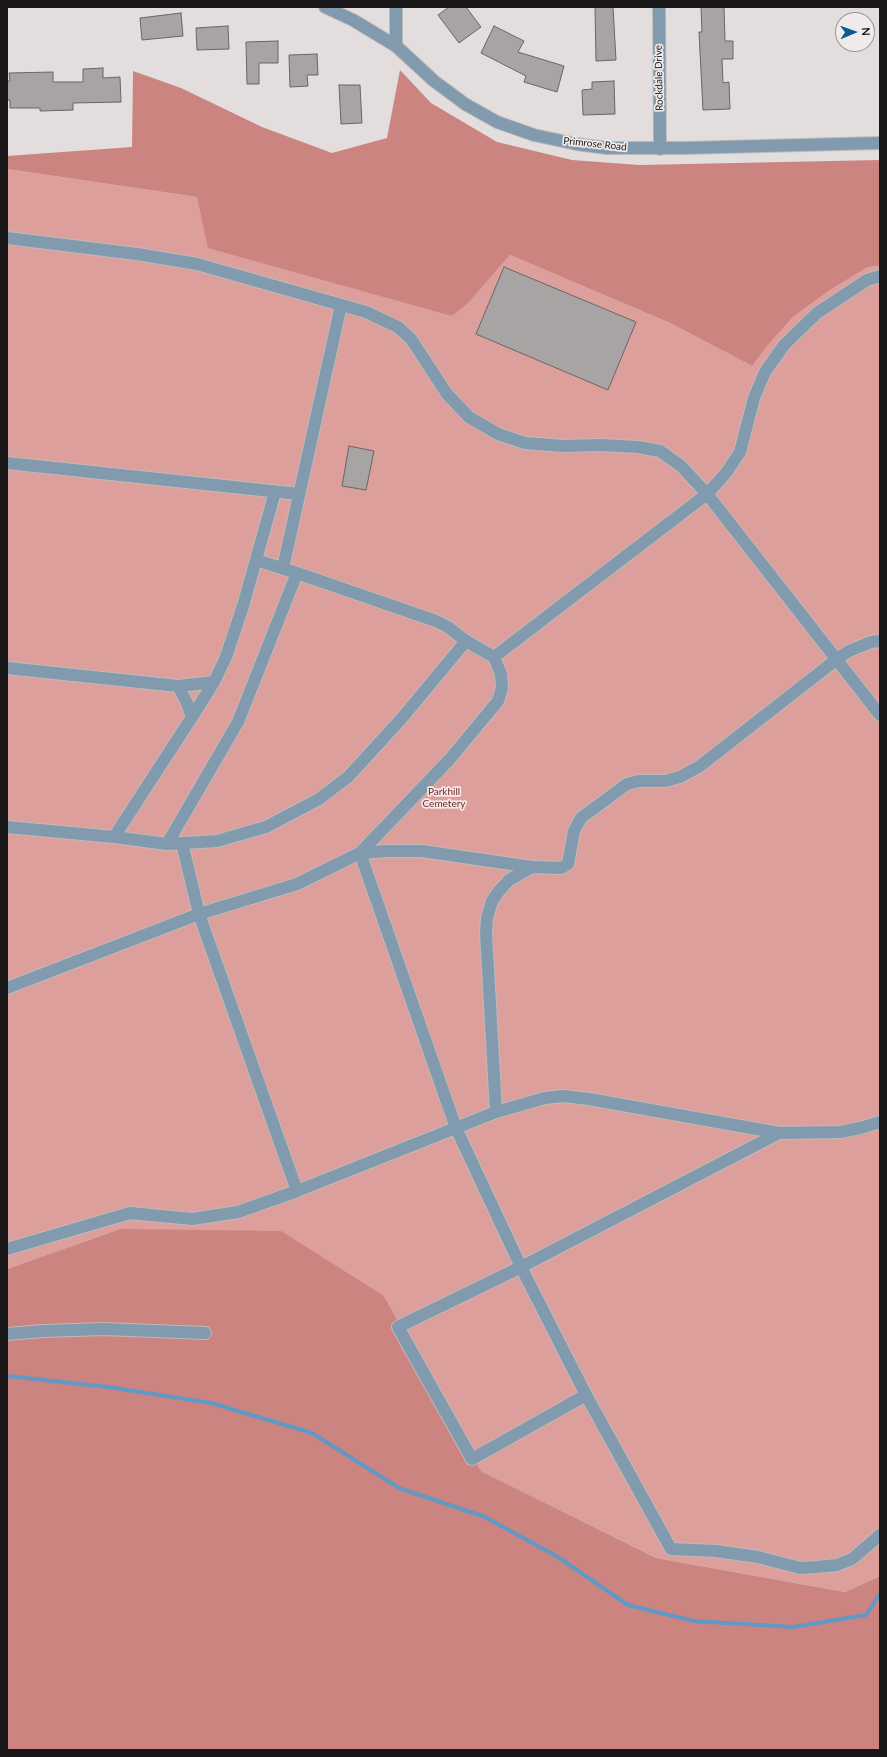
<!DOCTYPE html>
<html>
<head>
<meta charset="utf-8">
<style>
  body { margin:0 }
  #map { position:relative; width:887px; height:1757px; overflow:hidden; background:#e3dedd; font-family:Lato,sans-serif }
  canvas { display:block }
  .frame { position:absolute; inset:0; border:8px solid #191717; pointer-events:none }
  .north { position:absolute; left:835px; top:12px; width:40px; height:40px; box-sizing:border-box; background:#f0ebea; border:1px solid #9a9696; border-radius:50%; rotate:88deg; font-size:11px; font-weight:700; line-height:16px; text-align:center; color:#191717 }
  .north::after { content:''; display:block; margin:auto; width:14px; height:18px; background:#095c8e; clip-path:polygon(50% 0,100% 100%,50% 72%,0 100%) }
</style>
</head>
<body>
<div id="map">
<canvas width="887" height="1757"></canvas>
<div class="frame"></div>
<div class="north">N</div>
</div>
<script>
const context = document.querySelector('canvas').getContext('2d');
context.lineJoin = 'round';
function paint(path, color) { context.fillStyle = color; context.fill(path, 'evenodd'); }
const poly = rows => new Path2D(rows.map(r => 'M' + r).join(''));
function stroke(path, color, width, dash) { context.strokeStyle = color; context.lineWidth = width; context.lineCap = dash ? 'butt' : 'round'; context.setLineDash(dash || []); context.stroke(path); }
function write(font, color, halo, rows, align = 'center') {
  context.font = font + ' Lato,sans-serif'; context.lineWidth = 3.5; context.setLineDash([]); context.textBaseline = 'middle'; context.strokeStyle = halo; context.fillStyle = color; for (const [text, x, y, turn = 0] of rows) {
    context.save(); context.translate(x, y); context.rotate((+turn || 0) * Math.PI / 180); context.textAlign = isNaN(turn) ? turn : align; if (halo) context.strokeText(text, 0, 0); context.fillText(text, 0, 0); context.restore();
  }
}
const green = poly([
  [7,169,197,197,452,316,467,303,510,255,670,323,752,366,768,345,793,317,830,290,868,267,880,266,880,1576,845,1592,656,1558,481,1471,384,1296,120,1229,7,1269]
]);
const forest = poly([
  [400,70,431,103,497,142,572,160,639,165,880,160,880,266,868,267,830,290,793,317,768,345,752,366,670,323,510,255,467,304,452,316,208,248,197,197,7,169,7,156,132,147,133,71,181,88,262,127,332,153,387,138],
  [120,1229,281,1231,384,1296,481,1471,656,1558,845,1592,880,1576,880,1750,7,1750,7,1269]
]);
const stream = poly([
  [7,1376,108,1387,211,1403,312,1433,399,1488,485,1517,558,1557,628,1605,694,1621,793,1627,866,1615,880,1594]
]);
const building = poly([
  [449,7,466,7,481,27,459,43,438,15,449,7],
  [595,7,613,7,616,60,596,61,595,7],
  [701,7,724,7,725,41,733,41,733,59,722,59,723,83,729,82,730,109,703,110,699,32,702,32,701,7],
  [181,13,183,36,142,40,140,18,181,13],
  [228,26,229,49,197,50,196,28,228,26],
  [494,26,524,41,518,52,564,66,557,92,524,82,526,76,481,53,494,26],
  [278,41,278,63,259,63,259,84,247,84,246,42,278,41],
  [317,54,318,75,307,75,308,86,290,87,289,55,317,54],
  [103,68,103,78,120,77,121,102,73,103,73,110,40,111,40,108,10,108,10,100,7,100,7,81,10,81,9,73,53,72,53,82,83,82,83,69,103,68],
  [614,81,615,114,583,115,582,90,592,89,592,82,614,81],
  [339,85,360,85,362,123,341,124,339,85],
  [504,267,636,322,608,390,476,334,504,267],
  [349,446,374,451,366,490,342,486,349,446]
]);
const minor = poly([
  [325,7,353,20,396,46,434,81,465,104,497,122,534,135,576,144,607,148,685,148,880,143],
  [659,7,660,149],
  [396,46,396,7],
  [7,238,137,254,197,264,366,312,398,327,411,339,447,394,469,417,498,434,525,443,564,446,601,445,638,447,660,451,681,466,707,494,880,715],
  [7,463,299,494],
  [256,560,297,573,436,621,448,627,466,641,494,657],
  [283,568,341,305],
  [7,668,178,686,187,703,192,717,114,837],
  [178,686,214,682],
  [192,717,214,682,226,657,243,606,275,492],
  [7,827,114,837,167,844,217,841,266,827,319,799,348,777,402,718,466,641],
  [182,843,199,914,297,1191],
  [167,844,238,722,297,573],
  [532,867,422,851,387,851,360,853,456,1128,521,1267,586,1395,671,1549,716,1551,758,1557,800,1568,817,1567,837,1565,852,1559,880,1535],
  [7,988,199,914,297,884,360,853,449,760,498,701,502,688,501,674,494,657,707,494,726,473,740,452,754,398,765,372,784,345,817,313,867,280,880,276],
  [496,1112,486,933,487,918,492,901,499,891,509,880,532,867,561,868,568,864,574,831,581,818,627,784,639,781,665,781,680,777,700,766,837,659,849,651,871,642,880,641],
  [7,1249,130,1213,192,1219,238,1212,297,1191,496,1112,545,1098,563,1096,589,1099,779,1133],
  [7,1334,43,1331,104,1329,205,1333],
  [586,1395,472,1459,398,1327,521,1267,779,1133,840,1132,860,1128,880,1122]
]);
const streetNames = [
  ["Rockdale Drive",659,78,-91],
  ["Primrose Road",595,144,6]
];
const parkNames = [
  ["Parkhill",444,792],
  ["Cemetery",444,804]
];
paint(green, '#dd9f9b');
paint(forest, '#cc8480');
stroke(stream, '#6099c6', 4);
paint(building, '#a9a4a4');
stroke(building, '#6a6565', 1);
stroke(minor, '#bfbab9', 14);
stroke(minor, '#819aae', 12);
write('10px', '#191717', '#f0ebea', streetNames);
write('10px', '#751e21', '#f0ebea', parkNames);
</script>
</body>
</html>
